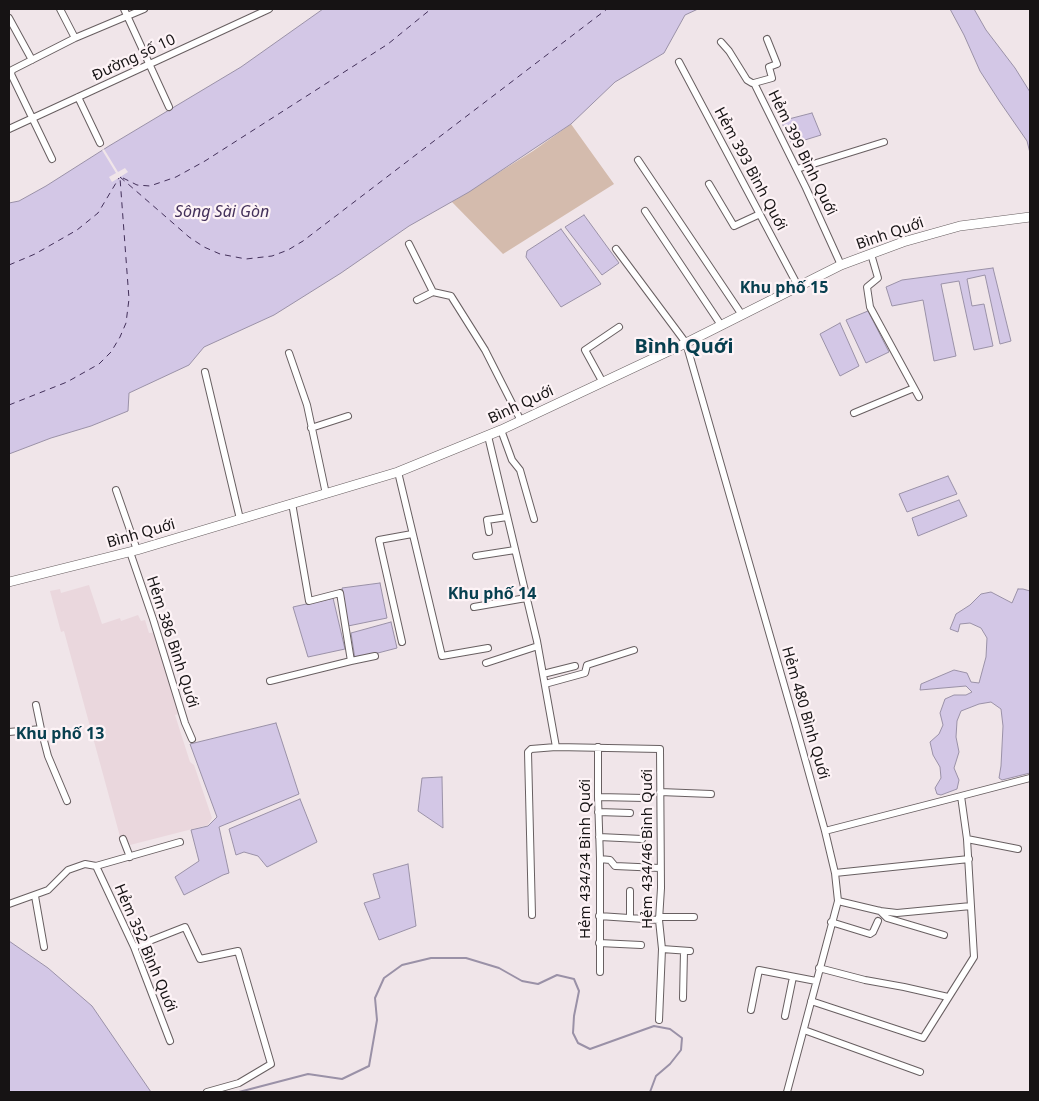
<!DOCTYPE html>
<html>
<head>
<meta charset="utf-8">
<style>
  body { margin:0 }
  #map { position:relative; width:1039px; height:1101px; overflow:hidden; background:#f0e5e9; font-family:"Noto Sans",sans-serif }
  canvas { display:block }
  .frame { position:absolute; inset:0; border:10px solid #161314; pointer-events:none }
</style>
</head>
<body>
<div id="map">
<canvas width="1039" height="1101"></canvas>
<div class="frame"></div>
</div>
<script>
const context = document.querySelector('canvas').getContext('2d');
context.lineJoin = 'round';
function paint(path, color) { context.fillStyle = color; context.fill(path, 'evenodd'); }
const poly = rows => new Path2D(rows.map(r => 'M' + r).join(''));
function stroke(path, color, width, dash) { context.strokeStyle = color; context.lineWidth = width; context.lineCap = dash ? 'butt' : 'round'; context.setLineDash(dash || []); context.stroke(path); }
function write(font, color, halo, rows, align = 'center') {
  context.font = font + ' "Noto Sans",sans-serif'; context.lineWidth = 4.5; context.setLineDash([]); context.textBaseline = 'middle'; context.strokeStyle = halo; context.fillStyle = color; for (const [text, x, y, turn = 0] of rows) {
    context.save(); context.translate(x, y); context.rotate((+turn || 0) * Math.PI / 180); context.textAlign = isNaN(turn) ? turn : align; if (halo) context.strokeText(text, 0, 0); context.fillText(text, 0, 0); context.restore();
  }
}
const built = poly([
  [89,585,102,624,120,618,121,621,138,615,141,621,145,620,149,633,156,632,182,713,175,715,190,762,194,765,212,818,208,825,130,845,129,842,122,844,64,631,61,632,50,591,60,589,61,593]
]);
const green = poly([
  [571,124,614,184,503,254,452,202,533,151]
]);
const water = poly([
  [323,9,698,9,685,15,664,53,615,82,571,124,469,192,409,226,341,273,274,315,204,347,189,365,129,393,128,411,91,426,51,438,9,454,9,203,19,201,46,186,109,146,241,67,323,9],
  [950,9,974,9,986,30,1015,68,1030,92,1030,153,1027,141,1000,102,980,71,964,35,950,9],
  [812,113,821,135,792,144,781,121,812,113],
  [584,215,619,263,602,275,565,227,584,215],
  [561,229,601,284,561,307,526,257,527,251,561,229],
  [993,268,1011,341,1000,344,985,275,967,279,972,306,984,304,993,346,974,350,959,281,941,284,956,356,934,361,923,300,892,306,886,287,902,280,993,268],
  [868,311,889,352,866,363,846,320,868,311],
  [840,323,859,366,840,376,820,334,840,323],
  [948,476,957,494,907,512,899,494,948,476],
  [959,500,967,516,918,536,912,518,959,500],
  [380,583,387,618,348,626,342,588,380,583],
  [1018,589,1023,589,1030,591,1030,773,1002,780,999,778,1001,766,1003,726,1001,709,991,702,979,704,961,711,957,721,956,737,959,752,954,768,959,780,957,789,941,795,937,794,935,788,941,778,940,767,933,755,930,742,939,734,943,725,940,713,945,699,954,695,966,695,972,692,966,686,920,690,921,684,954,670,967,673,971,682,979,683,986,657,987,638,981,628,970,623,960,624,958,632,950,629,956,614,970,605,981,594,991,592,1012,603,1018,589],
  [333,598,345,649,308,657,293,607,333,598],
  [391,622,397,648,355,659,351,633,391,622],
  [276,723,299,794,219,827,229,873,223,875,184,895,175,877,199,861,191,830,208,826,217,817,190,744,276,723],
  [442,777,442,778,443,828,418,811,422,778,442,777],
  [300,799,317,842,267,867,258,856,244,852,236,855,229,829,300,799],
  [408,864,416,926,379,940,364,903,380,898,373,874,408,864],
  [9,941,48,968,92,1006,151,1092,9,1092,9,941]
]);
const pier = poly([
  [104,149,118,172,125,168,128,172,112,182,109,177,116,173,102,150]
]);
const stream = poly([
  [239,1092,308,1074,342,1079,369,1066,377,1020,375,998,384,978,402,965,431,958,466,958,499,968,522,981,538,984,557,975,574,979,579,991,574,1016,573,1033,578,1043,590,1049,654,1026,670,1029,682,1038,681,1050,670,1064,656,1076,650,1092]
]);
const ferry = poly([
  [120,177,189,237,204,247,220,254,246,259,272,256,288,250,303,241,607,9],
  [123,178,137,185,150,186,176,177,205,161,388,44,431,9],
  [9,265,35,254,77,230,98,213,119,178],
  [9,405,67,382,99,364,111,352,120,337,126,323,129,299,120,178]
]);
const street = poly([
  [60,9,75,38],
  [124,9,169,107],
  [9,18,32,60],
  [767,39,777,64,769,67,772,78,754,83,806,188,841,265],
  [721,42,729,51,747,80,752,83,754,83],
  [679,62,799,288],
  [78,97,100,143],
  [9,129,269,9],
  [52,159,11,74,12,70,75,38,144,9],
  [638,160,742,315],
  [797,169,884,142],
  [709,184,734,226,760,214],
  [645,211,721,325],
  [409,244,433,292,451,296,485,350,521,421],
  [616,249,686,343,795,723,825,831,835,873,838,901,787,1092],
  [871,254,878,278,867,287,870,307,919,397],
  [417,300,433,292],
  [289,353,307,405,326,494],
  [205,372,240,519],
  [602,381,585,350,619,327],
  [854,413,914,388],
  [311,428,348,416],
  [501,430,512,460,520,470,534,519],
  [488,436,537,641,556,747,660,749,661,888,659,920,662,949,659,1020],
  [398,472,442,656,488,648],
  [116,490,137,550],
  [489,532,487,520,507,517],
  [130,552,153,619,185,723,192,739],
  [476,556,515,550],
  [474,607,526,598],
  [402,642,379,540,412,534],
  [351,661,375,656],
  [486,663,538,646],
  [543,674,575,666],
  [270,681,351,661,340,593,309,601,292,503],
  [545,684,585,673,587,665,634,650],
  [41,729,48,756,67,801],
  [9,732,41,729,36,705],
  [598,747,598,797,600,859,600,972],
  [660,792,711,794],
  [961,796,1030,778],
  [598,797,645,798],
  [598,812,630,813],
  [825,831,961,796,967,839,1018,849],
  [599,837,642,839],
  [123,839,130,857],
  [600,859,610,860,615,866,660,868],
  [96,866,180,842],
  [835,873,969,859],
  [35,896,44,947],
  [838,901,880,911,897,913,971,906],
  [9,904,48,890,68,870,85,864,96,866,134,947,170,1041],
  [880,911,887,918,944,935],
  [532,915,528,752,531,749,556,747],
  [599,916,659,920],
  [659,917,694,917],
  [630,918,630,891],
  [831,922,870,934,873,932,878,921],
  [599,943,641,945],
  [134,947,185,927,200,959,238,951,271,1064,239,1083,207,1092],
  [662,949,690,951],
  [819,968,865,980,904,987,948,997],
  [683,998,684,951],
  [811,1001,923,1038,974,957,967,839],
  [751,1010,759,970,816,981],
  [785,1016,793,977],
  [804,1030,920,1072]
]);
const secondary = poly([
  [9,582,137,550,398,472,501,430,686,343,841,265,903,242,960,226,1030,217]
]);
const streetNames = [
  ["Đường số 10",134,58,-25],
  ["Hẻm 399 Bình Quới",802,153,64],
  ["Hẻm 393 Bình Quới",750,169,62],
  ["Bình Quới",890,234,-19],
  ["Bình Quới",521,405,-25],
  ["Bình Quới",141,534,-16],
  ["Hẻm 386 Bình Quới",172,642,72],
  ["Hẻm 480 Bình Quới",805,713,74],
  ["Hẻm 434/46 Bình Quới",648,849,-90],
  ["Hẻm 434/34 Bình Quới",586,859,-90],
  ["Hẻm 352 Bình Quới",145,948,67]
];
const waterNames = [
  ["Sông Sài Gòn",222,212]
];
const neighbourhoodNames = [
  ["Khu phố 15",784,288],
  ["Khu phố 14",492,594],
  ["Khu phố 13",60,734]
];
const districtNames = [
  ["Bình Quới",684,347]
];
paint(built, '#ead7dd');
paint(green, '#d4bbad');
paint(water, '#d3c7e6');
stroke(water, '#9a91a7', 1);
paint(pier, '#f0e5e9');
stroke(stream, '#9a91a7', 2);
stroke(ferry, '#43305a', 1, [6, 5]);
stroke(street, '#685f61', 8);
stroke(secondary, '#685f61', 10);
stroke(street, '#fff', 6);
stroke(secondary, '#fff', 9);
write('15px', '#161314', '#fdf3f6', streetNames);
write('italic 16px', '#43305a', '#fdf3f6', waterNames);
write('bold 16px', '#073f4f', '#fdf3f6', neighbourhoodNames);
write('bold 20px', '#073f4f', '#fdf3f6', districtNames);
</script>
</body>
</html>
